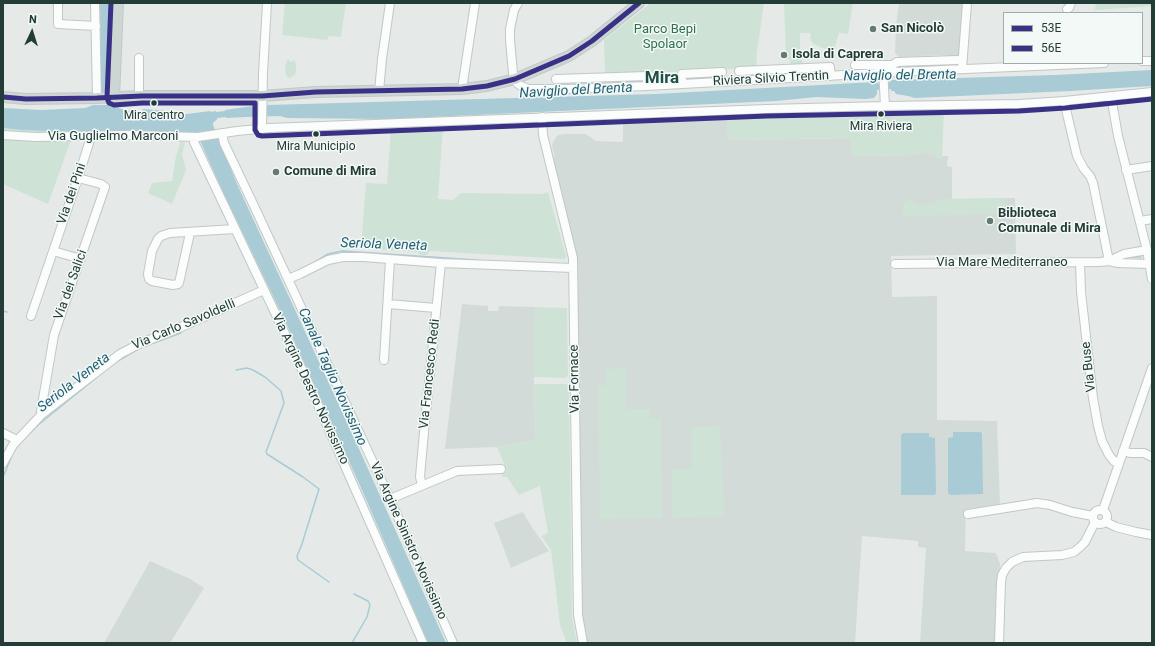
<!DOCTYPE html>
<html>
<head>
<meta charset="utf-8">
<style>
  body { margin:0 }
  #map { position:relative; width:1155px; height:646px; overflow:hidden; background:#e5eae8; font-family:Roboto,sans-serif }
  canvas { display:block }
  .frame { position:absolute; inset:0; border:4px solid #233c38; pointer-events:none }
  .legend { position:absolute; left:1003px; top:12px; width:140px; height:52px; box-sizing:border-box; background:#f3f9f6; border:1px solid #a0adaa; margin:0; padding:5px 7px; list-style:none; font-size:12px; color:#233c38 }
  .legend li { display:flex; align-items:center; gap:8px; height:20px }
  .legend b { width:20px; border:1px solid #a0adaa }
  .north { position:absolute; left:12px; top:12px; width:40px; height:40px; -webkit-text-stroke:3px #f3f9f6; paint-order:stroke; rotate:4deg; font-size:11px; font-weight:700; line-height:16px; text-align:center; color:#233c38 }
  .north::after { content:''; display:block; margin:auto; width:14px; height:18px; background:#233c38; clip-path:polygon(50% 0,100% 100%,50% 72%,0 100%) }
</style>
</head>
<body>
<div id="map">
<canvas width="1155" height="646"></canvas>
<div class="frame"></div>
<ul class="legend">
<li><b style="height:5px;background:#393185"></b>53E</li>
<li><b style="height:5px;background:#393185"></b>56E</li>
</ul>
<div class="north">N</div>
</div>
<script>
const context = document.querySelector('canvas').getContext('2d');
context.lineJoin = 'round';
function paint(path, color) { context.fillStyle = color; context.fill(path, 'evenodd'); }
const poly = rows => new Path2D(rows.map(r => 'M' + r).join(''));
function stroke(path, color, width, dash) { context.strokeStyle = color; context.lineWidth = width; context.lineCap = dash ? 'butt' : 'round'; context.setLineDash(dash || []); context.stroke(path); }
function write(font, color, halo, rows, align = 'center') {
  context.font = font + ' Roboto,sans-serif'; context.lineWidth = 3; context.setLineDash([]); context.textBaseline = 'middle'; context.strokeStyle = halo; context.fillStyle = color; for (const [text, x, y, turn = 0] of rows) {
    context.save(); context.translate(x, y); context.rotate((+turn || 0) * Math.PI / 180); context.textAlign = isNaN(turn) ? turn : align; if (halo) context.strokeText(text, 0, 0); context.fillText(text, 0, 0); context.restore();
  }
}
const built = poly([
  [903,3,966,3,960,57,941,55,899,57,895,53,896,25,899,4,903,5],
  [727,116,727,140,851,138,852,156,915,155,921,153,927,153,932,154,941,159,942,156,948,156,947,166,952,167,952,199,1015,198,1016,254,891,256,892,297,937,296,937,420,997,421,1000,504,966,509,965,551,996,553,1000,564,1000,567,996,586,995,643,920,643,926,548,918,547,918,541,862,536,855,643,587,643,582,618,577,259,552,157,555,156,553,151,552,145,554,140,558,135,564,134,585,134,589,136,596,141,623,142,623,119],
  [462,304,488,306,488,311,498,311,499,306,534,307,534,384,536,440,497,447,445,449],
  [523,512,531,526,549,551,511,568,494,523],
  [150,561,190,579,204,588,170,643,104,643]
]);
const green = poly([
  [285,3,346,3,341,37,329,36,327,40,282,35],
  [651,3,764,3,757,52,756,68,677,71,677,72,605,74,604,40],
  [784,3,853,3,848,34,839,33,834,49,828,49,822,48,814,44,811,41,810,33,800,33,800,55,801,60,802,60,803,64,791,65,790,59,787,59,786,56],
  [1096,3,1152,3,1152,6,1095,10],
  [288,59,291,62,294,60,296,64,296,71,295,75,290,78,287,77,286,75,285,70,286,63],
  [944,110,942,160,938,157,927,153,921,153,915,155,852,156,851,138,727,140,727,116],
  [443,126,438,199,453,200,461,193,542,194,548,192,566,256,565,259,430,251,427,255,420,255,418,252,371,249,361,248,366,183,387,184,391,128],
  [3,128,21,130,46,131,140,131,187,133,3,133],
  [3,138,71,140,48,204,3,184],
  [181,141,185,143,182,154,186,170,172,204,148,193,152,183,172,181,176,156],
  [1005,198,1005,211,1002,211,1001,214,903,216,903,204,909,199,917,204,926,205,935,203,941,199],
  [534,307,567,308,568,376,565,378,534,377],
  [626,368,626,409,650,409,650,418,661,418,662,518,600,519,598,385,606,385,606,369],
  [534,384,567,384,569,385,572,618,577,643,567,643,560,625,551,550,541,536,548,533,540,486,519,495,507,477,503,477,501,473,507,471,497,447,536,440],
  [720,426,724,513,723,516,672,518,672,469,692,469,692,428,695,427]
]);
const water = poly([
  [100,3,111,3,109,88,108,92,101,92],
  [1152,70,1152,86,1070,91,915,98,908,96,896,94,894,91,891,91,891,89,888,89,877,90,877,94,874,98,865,99,816,97,776,101,388,119,287,118,280,116,247,117,226,118,226,117,217,118,217,120,215,121,213,123,213,125,237,184,355,440,446,643,428,643,362,490,325,408,286,323,222,190,197,134,140,131,46,131,21,130,3,128,3,108,41,110,85,108,93,105,115,105,119,108,127,111,142,112,143,109,169,111,169,114,187,114,210,111,210,112,216,111,216,112,225,111,225,110,245,107,256,106,265,107,268,105,656,94,875,82,880,84,887,84,892,80,1055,75],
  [953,432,980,432,982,433,983,494,950,495,948,493,948,438,953,437],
  [903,433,929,433,929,437,935,438,936,492,935,495,901,495,901,435]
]);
const stream = poly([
  [1128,257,1141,257],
  [312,264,328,254,342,251,476,260],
  [3,311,7,312],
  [116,362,140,348,181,333],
  [236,370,247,368,253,370,265,377,281,391,284,403,266,452,267,454,303,477,319,489,301,547,297,556,298,560,329,582],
  [30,433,38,425,96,378],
  [3,477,13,453,17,446],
  [352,643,367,617,370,605,368,601,354,594]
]);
const minor = poly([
  [58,3,58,24,96,26],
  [95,3,97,98],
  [518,3,514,10,510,29,510,40,513,73,517,83,521,86,528,89,568,89,647,86,897,72,1104,63],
  [1067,9,1069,8,1071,3],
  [139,58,139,96],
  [1142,61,1152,61],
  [855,65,893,65,897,62,957,60],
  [883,68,885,106],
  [962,69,967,3],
  [739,71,830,67,831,76],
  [556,79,647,76,647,86],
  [682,84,682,74,722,72],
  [462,89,475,3],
  [379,91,382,59,390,3],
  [1111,96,1118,136,1147,250,1152,279],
  [1064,101,1077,156,1084,169,1090,176,1093,183,1109,261],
  [542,117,543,135,573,258,578,615,583,643],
  [262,129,263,73,267,3],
  [222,133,224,143,255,208,390,499,453,643],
  [3,135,36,137,127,135,198,137,237,131,269,128,767,109,885,106,1019,104,1064,101,1152,92],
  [193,137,194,142,307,380,423,643],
  [1126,170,1152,166],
  [1140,221,1152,219],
  [190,233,179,283,178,284,173,285,152,281,149,279,148,274,152,251,158,239,161,236,170,233,235,229],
  [53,251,81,259],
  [1109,261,1118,263,1149,264],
  [1080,262,1081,292,1093,398,1098,426,1102,441,1109,455,1114,461,1119,464],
  [895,264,1100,262,1109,261,1124,254,1147,250],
  [288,279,300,274,328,260,343,257,363,257,441,263,573,268],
  [388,304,436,308],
  [31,316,78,178,90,140,90,136],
  [384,360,390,260],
  [42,414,41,411,54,335,105,187,101,184,78,178],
  [3,433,17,440],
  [1123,451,1130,453,1144,453,1152,457],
  [3,463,13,445,42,414,120,354,139,344,179,328,264,290],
  [422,485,420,477,424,432,441,263],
  [390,499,457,471,501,469],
  '1093 517a7 7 0 1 1 14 0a7 7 0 1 1-14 0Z',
  [1103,510,1152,368],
  [968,514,1037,503,1050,505,1072,512,1093,516],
  [1106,522,1116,527,1136,532,1152,535],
  [999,643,1001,583,1002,575,1006,568,1012,562,1023,557,1062,555,1074,552,1080,547,1085,542,1095,522]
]);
const major = poly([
  [3,97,26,99,97,98,142,96,262,96,316,92,462,89,487,86,515,79,569,56,592,41,639,3],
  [114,98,118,3]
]);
const bus1 = poly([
  [3,97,26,99,97,98,142,96,262,96,316,92,462,89,487,86,515,79,569,56,592,41,639,3]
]);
const bus2 = poly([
  [111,3,107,98,109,103,114,105,142,103,255,103,255,130,258,135,262,136,767,116,1019,111,1065,108,1152,99]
]);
const markers = [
  [873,29,4,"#677976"],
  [784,55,4,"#677976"],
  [154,103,3.5,"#233c38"],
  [881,114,3.5,"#233c38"],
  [316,134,3.5,"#233c38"],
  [276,172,4,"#677976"],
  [990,221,4,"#677976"]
];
const busNames = [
  ["Mira centro",154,116],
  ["Mira Riviera",881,127],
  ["Mira Municipio",316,147]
];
const poiNames = [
  ["San Nicolò",881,29],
  ["Isola di Caprera",792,55],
  ["Comune di Mira",284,172],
  ["Biblioteca",998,214],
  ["Comunale di Mira",998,229]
];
const parkNames = [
  ["Parco Bepi",665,30],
  ["Spolaor",665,45]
];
const streetNames = [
  ["Riviera Silvio Trentin",771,79,-3],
  ["Via Guglielmo Marconi",113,137],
  ["Via dei Pini",72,194,-71],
  ["Via Mare Mediterraneo",1002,263],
  ["Via dei Salici",71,285,-70],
  ["Via Carlo Savoldelli",184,325,-23],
  ["Via Buse",1089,367,-96],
  ["Via Francesco Redi",430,374,-84],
  ["Via Fornace",575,379,-91],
  ["Via Argine Destro Novissimo",310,389,65],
  ["Via Argine Sinistro Novissimo",408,541,66]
];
const waterNames = [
  ["Naviglio del Brenta",900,76,-1],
  ["Naviglio del Brenta",576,91,-3],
  ["Seriola Veneta",384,245,2],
  ["Canale Taglio Novissimo",332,377,66],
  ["Seriola Veneta",74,383,-38]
];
const districtNames = [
  ["Mira",662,79]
];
paint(built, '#d3dbd8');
paint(green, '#cfe2d6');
paint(water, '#a8cbd6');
stroke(stream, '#a8cbd6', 1.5);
stroke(minor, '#c2c7c5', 10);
stroke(major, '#c1c9c8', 12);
stroke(minor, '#fbfcfc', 8);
stroke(major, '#ced6d4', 10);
stroke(bus1, '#393185', 5);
stroke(bus2, '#393185', 5);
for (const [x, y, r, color] of markers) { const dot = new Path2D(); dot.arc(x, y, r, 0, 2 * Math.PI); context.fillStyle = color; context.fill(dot); stroke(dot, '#f3f9f6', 1.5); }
write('12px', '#233c38', '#f3f9f6', busNames);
write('bold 13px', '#233c38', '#f3f9f6', poiNames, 'left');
write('13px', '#2f714f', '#f3f9f6', parkNames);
write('13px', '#233c38', '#f3f9f6', streetNames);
write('italic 14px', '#205f75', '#f3f9f6', waterNames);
write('bold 17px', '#204e47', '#f3f9f6', districtNames);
</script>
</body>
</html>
